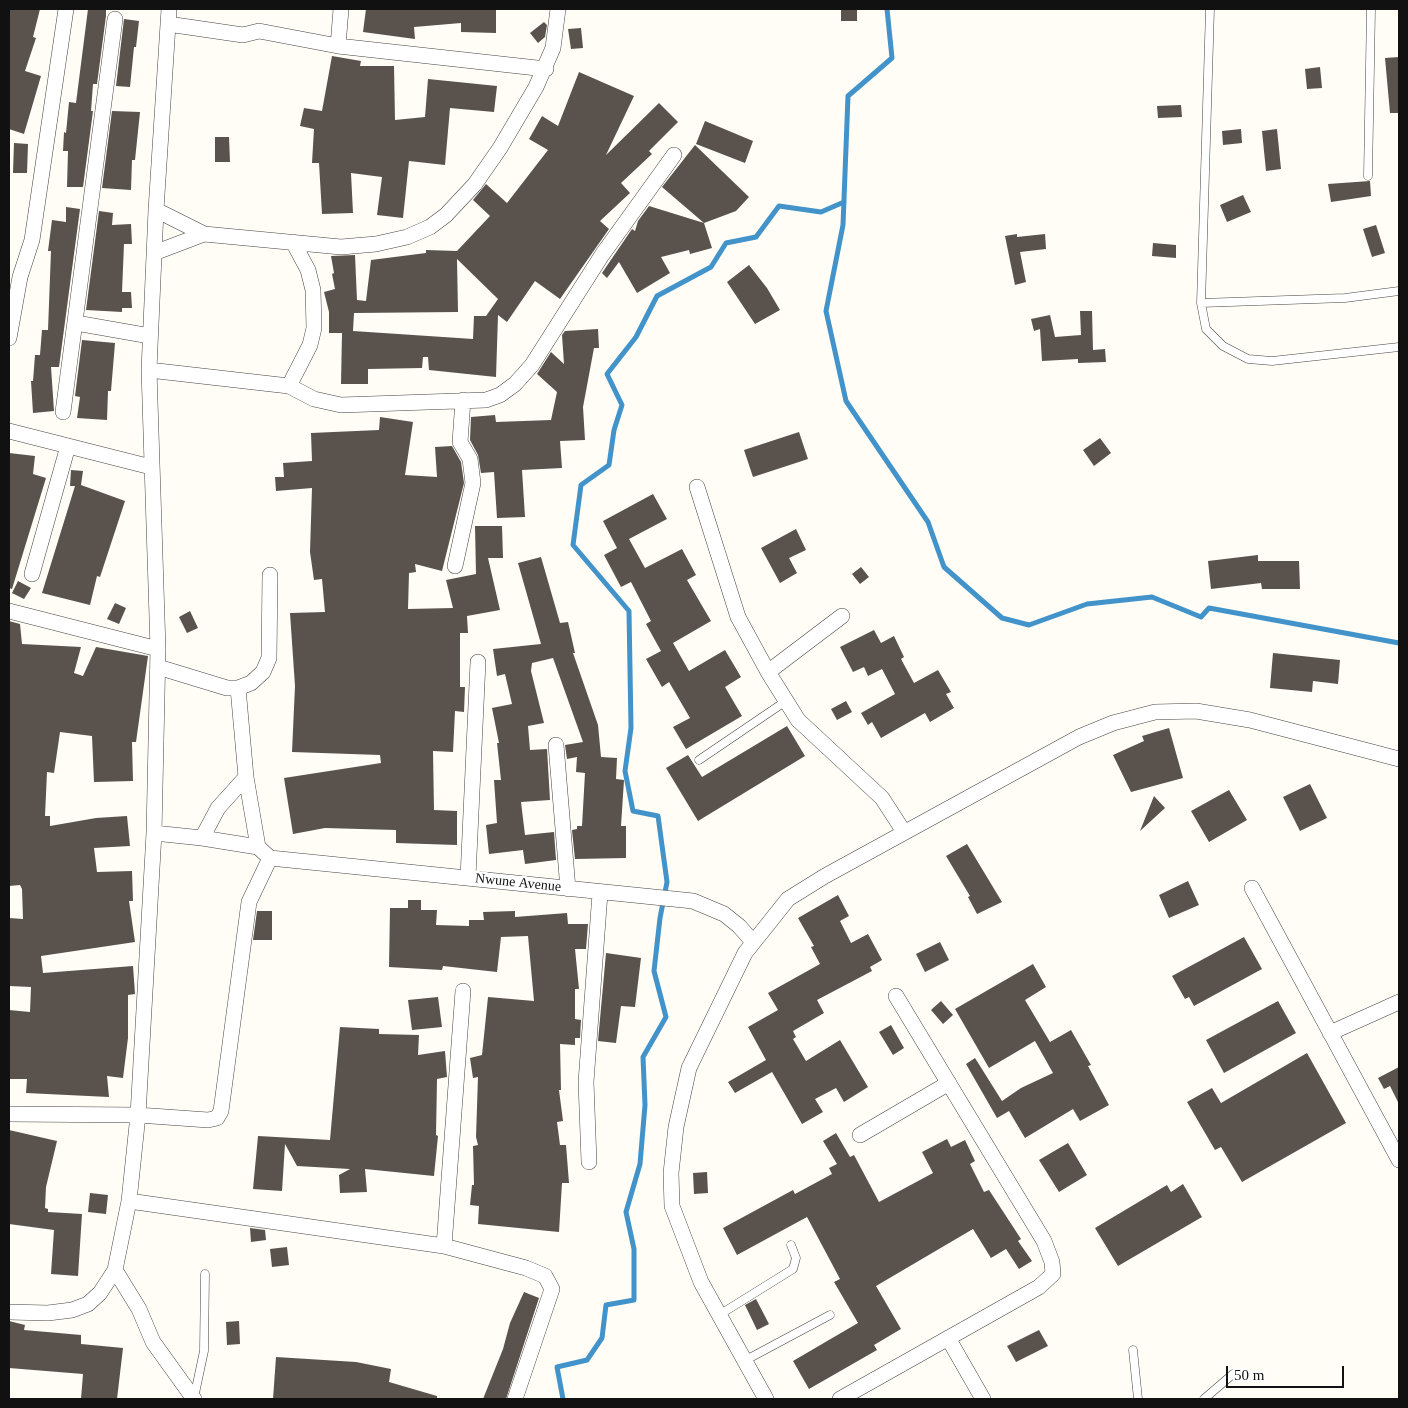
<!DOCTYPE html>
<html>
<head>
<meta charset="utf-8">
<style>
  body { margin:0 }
  #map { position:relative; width:1408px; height:1408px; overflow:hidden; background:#fffdf5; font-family:Georgia,serif }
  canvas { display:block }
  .frame { position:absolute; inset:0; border:10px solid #111; pointer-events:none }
  .scale { position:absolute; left:1226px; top:1366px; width:118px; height:22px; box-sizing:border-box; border:2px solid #111; border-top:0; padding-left:6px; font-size:15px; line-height:18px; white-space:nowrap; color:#111; -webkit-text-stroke:4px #fff; paint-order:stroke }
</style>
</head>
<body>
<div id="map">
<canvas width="1408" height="1408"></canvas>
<div class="frame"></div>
<div class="scale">50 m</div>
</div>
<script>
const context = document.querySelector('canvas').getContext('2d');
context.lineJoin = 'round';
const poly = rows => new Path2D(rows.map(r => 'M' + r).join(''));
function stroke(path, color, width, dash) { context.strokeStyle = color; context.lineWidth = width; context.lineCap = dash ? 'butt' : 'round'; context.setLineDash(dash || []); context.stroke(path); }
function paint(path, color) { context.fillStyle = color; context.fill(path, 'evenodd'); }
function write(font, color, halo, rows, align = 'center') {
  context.font = font + ' Georgia,serif'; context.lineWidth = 5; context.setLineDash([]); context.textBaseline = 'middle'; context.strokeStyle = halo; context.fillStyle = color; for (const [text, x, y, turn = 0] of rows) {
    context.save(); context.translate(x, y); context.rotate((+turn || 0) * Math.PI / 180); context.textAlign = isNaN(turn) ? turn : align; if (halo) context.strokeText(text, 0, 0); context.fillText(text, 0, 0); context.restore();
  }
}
const stream = poly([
  [887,9,892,58,848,96,843,225,826,311,846,401,928,522,944,567,1002,618,1029,625,1087,604,1152,597,1201,617,1209,608,1399,643],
  [563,1399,557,1367,587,1360,602,1338,606,1305,634,1300,634,1249,626,1212,640,1164,645,1105,643,1057,666,1017,654,971,660,918,667,882,658,816,633,811,625,771,631,728,629,611,573,545,581,485,609,465,614,430,622,405,607,374,636,337,657,296,711,267,726,243,756,237,779,206,821,212,844,202]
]);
const building = poly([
  [9,9,40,9,33,37,36,38,25,71,41,76,24,134,9,129],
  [88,9,106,9,106,16,97,84,93,84,91,111,93,111,83,187,67,187,68,151,63,151,64,132,66,133,69,102,76,103],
  [366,9,496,9,496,33,461,32,461,23,414,27,415,39,363,32],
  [841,9,857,9,857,21,841,21],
  [124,19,139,21,136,47,134,47,130,87,116,86],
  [544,22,547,25,545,37,538,43,530,33],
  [581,28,583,48,571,49,568,29],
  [332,56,361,61,360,66,394,66,395,120,425,117,428,79,497,86,494,112,450,108,445,165,409,161,403,218,377,215,382,177,351,173,353,213,322,214,319,163,312,163,314,129,300,126,304,108,322,111],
  [1399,57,1399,113,1390,113,1385,58],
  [1320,67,1322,88,1307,89,1305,69],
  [579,72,634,96,606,155,659,103,678,122,649,151,652,154,621,183,630,193,600,221,609,229,560,299,535,281,507,322,498,315,496,377,429,370,428,357,423,357,422,368,368,369,368,384,341,384,342,333,329,333,329,312,324,292,335,289,332,274,334,273,331,256,355,255,357,300,366,301,371,260,426,253,426,250,457,251,490,216,473,200,486,184,507,203,548,150,529,139,542,116,558,126],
  [457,259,498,299,486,316,474,316,473,339,353,331,354,313,458,312],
  [1181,105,1182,117,1158,118,1157,106],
  [112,111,140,112,135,160,132,160,131,190,102,188],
  [705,121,753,141,745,163,696,144],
  [1241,129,1242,143,1223,145,1222,131],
  [1277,129,1281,169,1266,171,1262,131],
  [215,137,229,137,230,162,215,162],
  [14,143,28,144,27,173,13,173],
  [695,145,749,197,736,211,704,223,712,248,690,254,689,250,661,257,670,273,637,293,619,262,607,278,602,273,632,229,635,231,638,221,649,206,704,223,662,187],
  [1370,181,1371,196,1331,202,1328,184],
  [1243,195,1251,212,1227,222,1220,205],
  [66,207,80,209,59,367,51,367,54,411,33,413,31,381,33,381,35,355,40,355,42,330,48,330,51,251,48,251,52,220,66,222],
  [99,211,113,213,112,225,131,224,132,244,124,244,122,292,131,292,132,308,122,308,122,312,86,310],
  [1376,225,1385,253,1372,257,1363,229],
  [1017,234,1017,237,1045,234,1046,249,1020,252,1026,282,1015,285,1005,236],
  [1153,243,1176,245,1176,258,1152,256],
  [749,265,767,288,780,310,755,324,727,282],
  [1080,311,1092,311,1093,350,1105,349,1106,362,1078,363,1078,359,1042,361,1040,329,1034,331,1031,319,1050,315,1055,337,1081,335],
  [598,329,599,348,594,348,583,407,585,440,560,441,562,468,522,470,525,517,497,518,494,472,481,473,478,455,470,440,471,417,495,415,496,422,551,420,557,392,537,374,551,352,564,364,562,335,565,331],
  [82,340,115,343,111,391,108,391,107,420,77,418,80,397,75,396],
  [380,417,413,422,405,475,437,477,435,447,452,446,461,462,464,483,442,571,415,564,416,572,409,573,408,609,453,608,446,580,476,574,475,526,502,526,503,558,488,558,500,610,467,616,468,633,460,633,460,687,465,687,464,712,455,711,453,752,433,751,434,810,457,811,457,845,396,843,396,830,325,828,293,834,284,778,381,763,380,755,292,752,295,686,290,613,325,612,322,579,314,580,310,552,312,488,276,491,275,477,284,477,283,463,312,461,311,433,379,430],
  [799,432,808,459,753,477,744,450],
  [1100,438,1111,453,1094,466,1083,450],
  [9,453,35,456,33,474,46,478,12,589,9,588],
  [71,470,83,471,81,485,125,501,100,577,97,576,90,605,42,593,75,486,70,486],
  [653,494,667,519,629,539,645,568,682,549,696,575,687,580,711,621,673,643,689,671,725,650,741,677,725,687,742,716,686,749,673,727,690,718,669,682,662,687,646,659,661,651,646,624,651,621,631,582,621,587,604,555,617,548,603,521],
  [796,529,806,550,789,558,797,573,780,583,761,548],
  [1258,555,1258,561,1299,561,1300,589,1262,589,1261,583,1211,589,1208,561],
  [541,557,560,623,568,622,575,653,573,653,598,725,601,757,617,758,616,779,624,780,621,826,626,826,626,858,575,859,572,830,577,829,577,826,582,826,585,773,576,772,577,757,567,759,565,745,583,742,553,658,532,663,531,671,544,723,528,726,530,750,547,749,550,800,521,802,525,835,554,832,556,860,525,864,523,850,489,854,486,825,497,823,494,780,501,780,497,743,499,743,492,708,512,704,505,674,497,676,493,649,541,644,518,563],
  [861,567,869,577,860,584,852,574],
  [18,581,31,588,24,599,12,593],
  [115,603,126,608,119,624,107,619],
  [190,611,198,628,187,633,179,617],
  [9,621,20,624,22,644,81,647,74,673,83,676,96,647,148,656,136,742,132,742,133,781,94,782,92,736,60,732,54,773,47,772,45,816,50,816,50,826,96,818,127,816,130,846,94,848,97,872,132,871,133,901,129,901,135,942,41,956,43,973,133,966,135,994,128,995,128,1038,123,1078,107,1076,109,1097,26,1093,27,1079,9,1079,9,1010,30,1012,31,987,9,986,9,918,23,919,22,889,20,885,9,886],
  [874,630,881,643,894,636,904,657,901,659,914,683,938,670,951,692,946,694,954,708,930,722,925,713,881,738,872,722,868,725,861,713,895,694,882,669,868,676,864,667,853,672,840,647],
  [1273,653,1340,660,1338,684,1313,681,1312,692,1270,688],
  [846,701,852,712,837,720,831,709],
  [787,726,805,756,698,821,666,768,688,755,702,777],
  [1169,728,1183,778,1131,792,1113,755,1144,741,1142,736],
  [1310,784,1327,818,1300,831,1283,797],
  [1229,790,1247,820,1209,842,1191,811],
  [1154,796,1165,808,1140,831],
  [967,844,1002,902,977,914,968,897,970,896,946,856],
  [1188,881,1199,905,1169,918,1159,895],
  [838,895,849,916,840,921,851,943,868,934,882,960,870,967,872,971,817,1000,824,1013,793,1031,796,1037,793,1039,806,1061,840,1040,868,1087,844,1102,836,1088,815,1099,823,1112,802,1124,772,1072,735,1093,728,1082,766,1060,748,1027,778,1010,768,993,820,964,811,947,814,946,798,918],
  [408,900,421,900,421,910,437,910,436,925,469,926,469,920,484,920,483,912,515,911,515,917,567,913,568,924,588,924,586,949,575,949,579,989,575,989,575,1019,581,1020,580,1038,575,1038,575,1045,560,1044,561,1090,559,1090,563,1121,557,1122,560,1145,566,1145,569,1183,562,1183,559,1232,478,1224,479,1206,470,1205,472,1185,474,1185,473,1146,478,1145,476,1137,478,1077,473,1078,470,1058,482,1055,488,997,534,1001,528,936,501,937,497,972,443,966,442,970,389,967,390,908,408,908],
  [257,911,272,911,272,940,253,940],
  [1244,937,1262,969,1194,1006,1189,997,1185,999,1172,976],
  [940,942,949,960,925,972,916,954],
  [606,953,641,958,635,1007,621,1006,616,1043,598,1041],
  [1033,964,1046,987,1025,1000,1050,1042,1071,1030,1091,1065,1088,1066,1109,1105,1080,1121,1073,1109,1025,1138,1009,1111,997,1118,966,1064,975,1058,1002,1101,1021,1088,1053,1073,1035,1041,989,1068,955,1009],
  [438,997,442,1027,412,1030,408,1000],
  [941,1001,953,1015,943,1024,931,1010],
  [1278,1001,1296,1033,1224,1073,1206,1040],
  [891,1025,904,1048,893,1055,879,1032],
  [340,1027,379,1029,379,1034,419,1035,418,1055,445,1051,447,1077,437,1079,436,1135,438,1136,434,1176,365,1169,367,1192,340,1193,339,1175,350,1169,297,1166,285,1144,282,1191,253,1189,258,1136,330,1140],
  [1307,1053,1346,1123,1242,1182,1221,1147,1215,1150,1187,1102,1212,1088,1221,1103],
  [1399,1067,1399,1104,1390,1086,1384,1089,1378,1078],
  [9,1130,57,1141,46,1187,45,1208,48,1209,48,1212,82,1214,78,1276,51,1274,54,1230,9,1224],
  [836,1133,850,1157,854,1155,879,1202,933,1173,922,1152,947,1139,951,1147,965,1140,975,1161,970,1164,984,1192,989,1190,1021,1239,1018,1241,1032,1261,1019,1269,1006,1249,991,1258,973,1229,876,1286,901,1329,874,1345,877,1350,809,1389,793,1361,858,1323,834,1282,840,1279,807,1217,737,1255,723,1228,793,1190,795,1194,832,1174,829,1168,837,1164,823,1141],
  [1068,1143,1087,1175,1059,1192,1039,1160],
  [707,1172,708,1193,694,1194,693,1173],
  [1183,1184,1202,1217,1118,1266,1095,1228,1167,1185,1171,1192],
  [90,1193,108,1195,106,1214,88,1212],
  [250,1228,265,1230,266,1240,251,1242],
  [287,1247,289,1265,272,1267,270,1249],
  [524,1292,539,1298,506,1399,483,1399,503,1349,510,1323],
  [756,1299,769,1324,757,1330,745,1305],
  [9,1321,25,1325,24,1330,81,1335,81,1344,123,1348,117,1399,81,1399,83,1374,9,1368],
  [239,1321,240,1344,227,1345,226,1322],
  [1039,1330,1048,1346,1016,1362,1007,1346],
  [276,1357,356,1362,391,1369,389,1382,437,1396,437,1399,273,1399]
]);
const service = poly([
  [1210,9,1201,303,1206,329,1223,346,1248,359,1272,361,1399,347],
  [1368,176,1371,9],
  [1201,303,1345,298,1399,291],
  [699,760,786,701],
  [719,1315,793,1269,796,1258,791,1245],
  [1133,1350,1138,1399],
  [744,1361,830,1315],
  [194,1398,204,1351,205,1274],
  [1204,1399,1233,1374]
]);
const minor = poly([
  [168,24,243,35,259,31,338,46,546,69],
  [338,46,341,9],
  [156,210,204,234,341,247,376,244,407,237,430,227,446,215,475,184,500,148,536,87,553,48,558,9],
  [154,253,204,234],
  [76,323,150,336],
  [9,338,20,277,32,240,66,9],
  [149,370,289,386,314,399,341,405,486,400,500,395,515,384,532,365,602,255,674,155],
  [289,386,310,345,314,328,313,290,308,270,293,242],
  [63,412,115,19],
  [9,431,151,467],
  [697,487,738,617,768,672,798,720,882,798,904,832],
  [455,566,473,483,470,459,460,442,463,400],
  [32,574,68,446],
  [9,611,158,649],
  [158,667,227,688,238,688,251,683,263,672,269,658,270,575],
  [768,672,842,616],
  [238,688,246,777,258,847,270,858],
  [556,745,568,889],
  [154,833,202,838,218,808,246,777],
  [202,838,258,847],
  [270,858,693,901,724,914,739,926,753,942],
  [468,877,478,662],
  [1252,888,1399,1160],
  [1330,1033,1399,1002],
  [9,1114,138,1115,208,1120,217,1118,221,1111,249,902,270,858],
  [860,1135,949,1083],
  [589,1162,586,1082,600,893],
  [129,1201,444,1246,526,1268,545,1276,552,1289,515,1399],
  [444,1246,463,991],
  [115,1270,139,1309,153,1342,194,1399],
  [9,1312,48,1313,72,1310,88,1304,100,1293,115,1270,129,1201,138,1115,154,833,158,649,149,370,156,210,169,9],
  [948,1338,983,1399],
  [766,1399,701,1282,672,1206,671,1173,676,1127,689,1068,745,953,788,899,825,876,1079,737,1113,723,1155,712,1196,711,1250,720,1399,759],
  [840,1399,1039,1287,1053,1274,1052,1262,1044,1241,896,996]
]);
const streetNames = [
  ["Nwune Avenue",518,883,6]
];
stroke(stream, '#4393cb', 5);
paint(building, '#5a524d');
stroke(service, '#444', 9);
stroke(minor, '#444', 16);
stroke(service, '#fff', 8);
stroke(minor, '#fff', 15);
write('14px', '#111', '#fff', streetNames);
</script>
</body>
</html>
